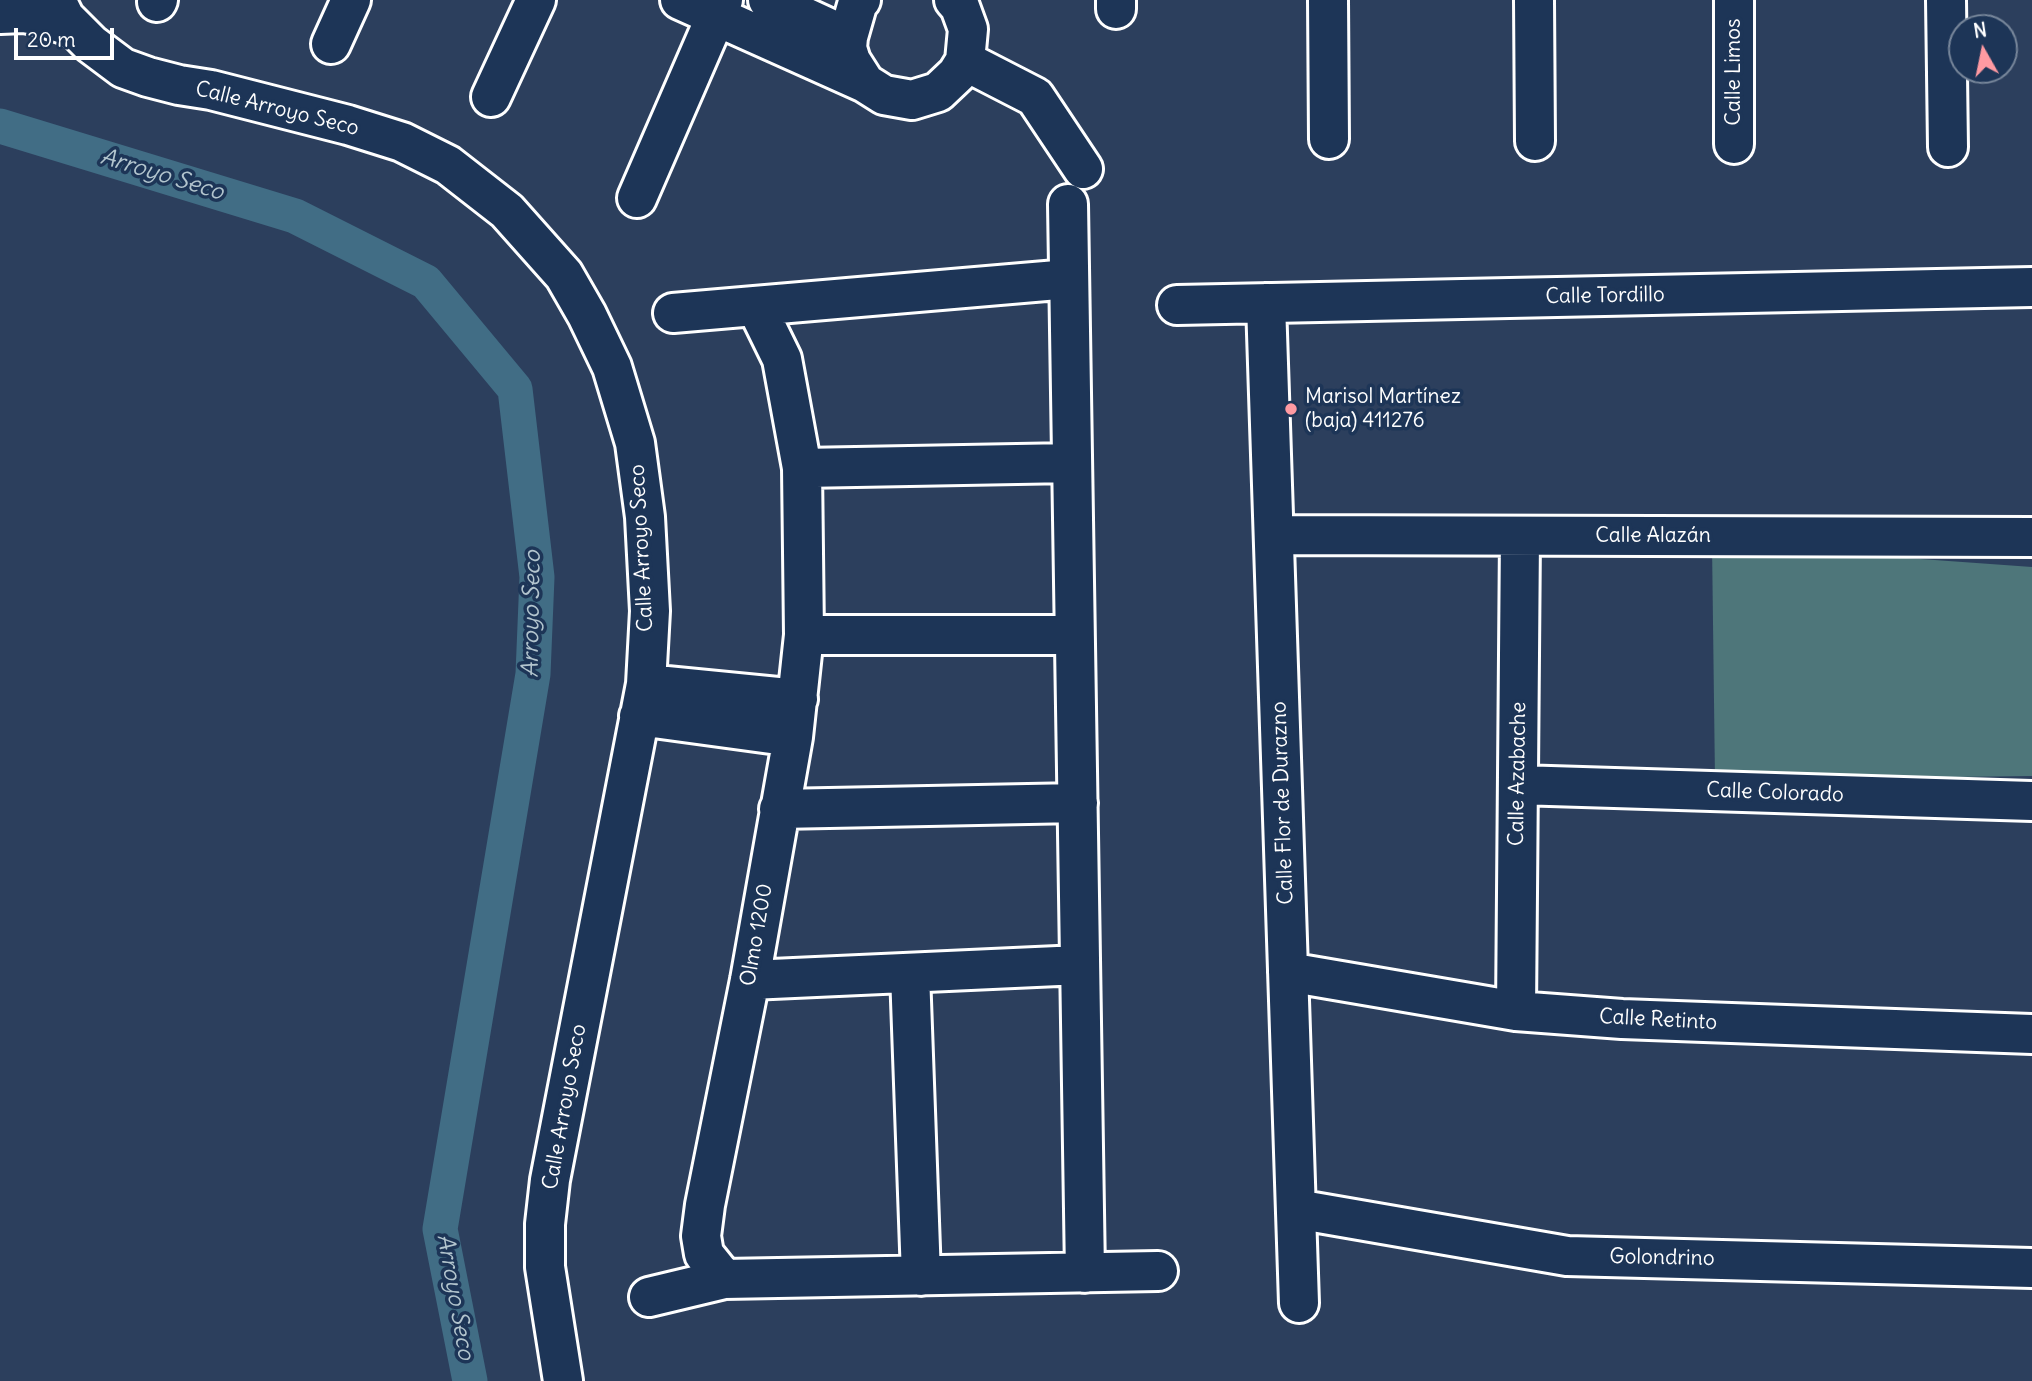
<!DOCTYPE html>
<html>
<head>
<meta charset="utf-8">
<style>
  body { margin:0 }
  #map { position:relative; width:2032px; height:1381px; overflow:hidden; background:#2c3f5d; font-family:Delius,sans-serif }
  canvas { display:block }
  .north { position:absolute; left:1948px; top:14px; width:70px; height:70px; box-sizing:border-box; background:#1d3557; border:2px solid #77869a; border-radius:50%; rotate:351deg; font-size:19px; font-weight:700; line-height:28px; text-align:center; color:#fff }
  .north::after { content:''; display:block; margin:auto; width:24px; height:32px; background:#ff9aa2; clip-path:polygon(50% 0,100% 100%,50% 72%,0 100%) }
  .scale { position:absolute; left:14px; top:28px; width:100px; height:32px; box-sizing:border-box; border:4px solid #fff; border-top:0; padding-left:9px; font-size:21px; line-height:24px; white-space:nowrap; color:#fff; -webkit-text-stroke:5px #1d3557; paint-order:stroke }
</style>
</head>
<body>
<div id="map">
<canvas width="2032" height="1381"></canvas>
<div class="north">N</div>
<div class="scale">20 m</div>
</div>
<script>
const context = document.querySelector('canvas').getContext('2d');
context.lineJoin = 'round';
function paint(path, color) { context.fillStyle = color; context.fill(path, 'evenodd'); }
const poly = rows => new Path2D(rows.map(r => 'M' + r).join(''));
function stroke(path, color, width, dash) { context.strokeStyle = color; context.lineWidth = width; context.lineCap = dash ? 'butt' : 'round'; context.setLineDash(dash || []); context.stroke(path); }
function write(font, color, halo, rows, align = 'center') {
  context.font = font + ' Delius,sans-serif'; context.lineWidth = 7; context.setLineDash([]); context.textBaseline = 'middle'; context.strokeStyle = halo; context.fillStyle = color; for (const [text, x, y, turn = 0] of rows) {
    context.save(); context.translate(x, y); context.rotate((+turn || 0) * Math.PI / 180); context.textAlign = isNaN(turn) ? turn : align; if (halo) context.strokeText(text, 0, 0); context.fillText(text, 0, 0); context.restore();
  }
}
const green = poly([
  [1712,544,2032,567,2032,776,1715,780]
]);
const canal = poly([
  [0,126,295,216,426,282,515,389,537,577,533,674,440,1229,470,1381]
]);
const street = poly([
  [56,0,65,18,91,44,123,68,148,77,179,85,211,90,348,125,402,142,448,165,507,211,564,275,587,315,612,367,635,443,645,517,650,611,646,684,550,1180,545,1224,545,1267,563,1381],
  [680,0,865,83],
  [768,0,848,37],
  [861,0,858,2,848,37,847,48,851,61,865,83,884,95,912,100,938,92,957,74,965,61,968,29,960,7,954,0],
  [1328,0,1329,139],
  [1534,0,1535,141],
  [1946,0,1948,147],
  [157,2,158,0],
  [1116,9,1116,0],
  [0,14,24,13,41,16,75,28],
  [331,44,351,0],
  [965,61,1035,97,1083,169],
  [491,97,536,0],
  [1734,144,1734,0],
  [637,198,723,0],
  [1068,204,1085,1273],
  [1266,303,1299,1303],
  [1177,305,2032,287],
  [673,313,1069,279],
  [802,468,1071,463],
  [1274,535,2032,537],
  [804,635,1074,635],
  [646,684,798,699],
  [639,716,793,737],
  [1518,785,2032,801],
  [779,809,1078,803],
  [1288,972,1516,1011,1622,1019,2032,1034],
  [910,973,921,1276],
  [750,980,1080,965],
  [1516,1011,1520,536],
  [1296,1209,1567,1256,2032,1268],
  [724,1279,704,1254,701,1236,705,1205,750,980,793,737,804,635,802,468,782,359,756,306],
  [649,1297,724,1279,1158,1271]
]);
const markers = [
  [1291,409,7,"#ff9aa2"]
];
const streetNames = [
  ["Calle Limos",1734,72,-90],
  ["Calle Arroyo Seco",277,109,14],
  ["Calle Tordillo",1605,296,-1],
  ["Calle Alazán",1653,536],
  ["Calle Arroyo Seco",642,548,-93],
  ["Calle Azabache",1518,774,-89],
  ["Calle Colorado",1775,793,2],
  ["Calle Flor de Durazno",1283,803,-92],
  ["Olmo 1200",757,935,-80],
  ["Calle Retinto",1658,1020,3],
  ["Calle Arroyo Seco",565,1107,-80],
  ["Golondrino",1662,1258,1]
];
const poiNames = [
  ["Marisol Martínez",1305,397],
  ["(baja) 411276",1305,421]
];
const waterNames = [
  ["Arroyo Seco",162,175,17],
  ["Arroyo Seco",532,614,-89],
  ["Arroyo Seco",455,1297,80]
];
paint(green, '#4e767a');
stroke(canal, '#416d85', 35);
stroke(street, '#fff', 44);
stroke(street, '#1d3557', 38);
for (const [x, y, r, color] of markers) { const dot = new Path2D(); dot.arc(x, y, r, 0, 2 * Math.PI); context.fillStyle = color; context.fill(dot); stroke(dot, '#1d3557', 2.5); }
write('21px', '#fff', '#1d3557', streetNames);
write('21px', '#fff', '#1d3557', poiNames, 'left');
write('italic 23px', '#b3c5ce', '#1d3557', waterNames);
</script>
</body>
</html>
